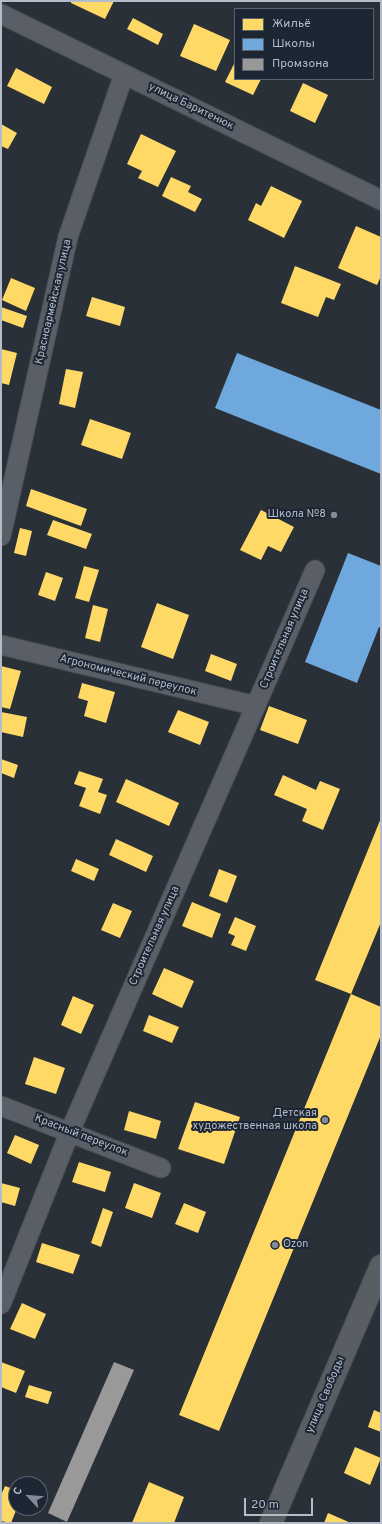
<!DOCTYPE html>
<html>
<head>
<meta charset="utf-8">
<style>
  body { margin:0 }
  #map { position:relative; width:382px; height:1524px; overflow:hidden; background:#2a3038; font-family:Overpass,sans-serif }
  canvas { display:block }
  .frame { position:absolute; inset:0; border:2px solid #b4bcc9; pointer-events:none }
  .legend { position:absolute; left:234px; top:8px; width:140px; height:72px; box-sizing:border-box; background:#1d2633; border:1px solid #59626f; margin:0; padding:5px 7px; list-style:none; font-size:12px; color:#b4bcc9 }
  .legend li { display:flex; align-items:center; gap:8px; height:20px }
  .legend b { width:20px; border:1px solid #59626f }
  .north { position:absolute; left:8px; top:1476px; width:40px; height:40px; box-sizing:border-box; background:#1d2633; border:1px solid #59626f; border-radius:50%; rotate:296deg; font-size:11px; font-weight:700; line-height:16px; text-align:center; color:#b4bcc9 }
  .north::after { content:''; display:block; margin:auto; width:14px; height:18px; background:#848b96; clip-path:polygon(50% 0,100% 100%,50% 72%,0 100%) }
  .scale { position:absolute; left:244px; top:1498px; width:69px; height:18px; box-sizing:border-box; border:2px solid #b4bcc9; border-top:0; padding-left:5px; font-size:12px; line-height:14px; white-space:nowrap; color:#b4bcc9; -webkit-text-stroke:3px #1d2633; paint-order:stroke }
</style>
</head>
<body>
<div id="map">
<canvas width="382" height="1524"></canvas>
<div class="frame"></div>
<ul class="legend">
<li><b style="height:11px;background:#ffd966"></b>Жильё</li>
<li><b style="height:11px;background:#6fa8dc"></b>Школы</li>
<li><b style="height:11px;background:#999"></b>Промзона</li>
</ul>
<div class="north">С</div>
<div class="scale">20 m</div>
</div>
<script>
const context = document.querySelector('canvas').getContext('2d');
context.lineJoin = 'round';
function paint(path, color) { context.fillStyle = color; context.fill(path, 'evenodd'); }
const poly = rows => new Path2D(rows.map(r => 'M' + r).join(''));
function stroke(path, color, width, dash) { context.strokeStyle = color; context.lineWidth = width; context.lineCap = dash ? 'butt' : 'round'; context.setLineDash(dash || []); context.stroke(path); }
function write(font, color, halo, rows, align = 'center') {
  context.font = font + ' Overpass,sans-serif'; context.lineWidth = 4; context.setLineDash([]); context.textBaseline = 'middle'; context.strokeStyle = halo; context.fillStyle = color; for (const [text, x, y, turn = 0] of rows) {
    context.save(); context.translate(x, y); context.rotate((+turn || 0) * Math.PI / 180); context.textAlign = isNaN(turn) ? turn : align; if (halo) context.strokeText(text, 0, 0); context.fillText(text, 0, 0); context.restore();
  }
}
const homes = poly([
  [71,1,114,1,105,19,71,3],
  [133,18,163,34,158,45,127,29],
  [194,24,230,40,216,71,180,56],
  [235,62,235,79,261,79,253,95,225,82],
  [16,68,52,87,44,104,7,86],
  [303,83,328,95,315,123,290,111],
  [1,124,17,133,8,149,1,146],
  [141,134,176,151,158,187,138,178,142,171,127,164],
  [171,177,191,186,188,192,202,199,195,212,162,196],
  [271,186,302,201,284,238,248,220,256,203,261,206],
  [356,226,381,237,381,276,377,285,338,268],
  [295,266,341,284,334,300,326,297,318,317,281,303],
  [11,278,35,288,26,311,2,300],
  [92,297,125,307,120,326,86,316],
  [1,307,27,316,23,328,1,320],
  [1,349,17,353,9,385,1,383],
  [66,369,83,372,75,408,59,404],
  [90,419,131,433,122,459,81,445],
  [31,489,87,509,81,526,26,506],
  [261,510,294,527,281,552,268,546,261,560,240,550],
  [53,520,92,534,86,549,47,535],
  [20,528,32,531,26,556,14,553],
  [84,566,99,570,89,602,75,598],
  [46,572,63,578,55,601,38,595],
  [157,603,189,615,173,659,141,647],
  [93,605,108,609,100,642,85,638],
  [211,654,237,664,231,681,205,671],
  [1,666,21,671,10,709,1,707],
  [82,683,115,692,106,723,84,716,88,701,78,698],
  [269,706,307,720,298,744,260,730],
  [178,710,209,722,200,745,168,732],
  [1,712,27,717,23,737,1,732],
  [1,759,18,765,14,778,1,773],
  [79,771,103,779,98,792,107,795,100,814,79,806,86,788,74,784],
  [283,775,316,790,320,781,340,789,323,830,302,821,307,809,274,795],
  [126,779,179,803,169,826,116,802],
  [381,818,381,922,351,994,315,980],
  [116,839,153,856,146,872,109,855],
  [76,859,99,869,94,881,71,871],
  [219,869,237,876,227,903,209,896],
  [192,902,221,914,212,938,182,926],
  [113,903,132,911,120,938,101,930],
  [235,917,256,926,246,951,231,945,235,936,228,933],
  [164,968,194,981,182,1008,152,994],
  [351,994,381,1007,381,1035,219,1431,179,1415],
  [73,996,94,1005,81,1034,61,1025],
  [149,1015,179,1027,172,1043,143,1031],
  [34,1057,65,1068,56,1094,25,1084],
  [195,1102,240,1117,224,1164,178,1149],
  [129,1111,161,1121,156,1139,124,1130],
  [15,1135,39,1145,31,1164,7,1153],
  [79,1162,111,1172,105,1192,72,1182],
  [1,1183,20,1188,15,1206,1,1202],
  [134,1183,161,1193,152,1218,125,1208],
  [184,1203,206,1212,198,1233,175,1224],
  [103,1208,113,1212,101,1247,91,1243],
  [42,1243,80,1255,73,1274,36,1262],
  [22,1303,46,1314,35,1339,10,1329],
  [1,1362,25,1371,16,1393,1,1387],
  [29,1385,52,1392,48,1404,25,1397],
  [374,1410,381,1413,381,1432,368,1427],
  [355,1447,381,1458,370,1485,344,1473],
  [149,1482,184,1497,174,1523,132,1523],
  [5,1486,16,1490,16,1508,17,1508,11,1523,1,1521,1,1495],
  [328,1513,351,1523,324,1523]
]);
const schools = poly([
  [237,353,381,410,381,474,215,408],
  [348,553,381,566,381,628,379,627,357,683,305,662]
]);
const industry = poly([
  [114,1362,134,1370,67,1522,48,1513]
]);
const minor = poly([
  [1,14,381,200],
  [1,536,68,237,124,74],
  [1,645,256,706],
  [1,1106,161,1168],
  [1,1304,71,1129,315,570]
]);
const secondary = poly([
  [271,1523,381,1266]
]);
const markers = [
  [334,515,4,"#848b96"],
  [325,1120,4,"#848b96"],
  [275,1245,4,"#848b96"]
];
const streetNames = [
  ["улица Баритенюк",191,107,26],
  ["Красноармейская улица",54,302,-77],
  ["Строительная улица",285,639,-67],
  ["Агрономический переулок",128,676,14],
  ["Строительная улица",155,936,-66],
  ["Красный переулок",81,1136,21],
  ["улица Свободы",326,1395,-67]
];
const poiNames = [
  ["Школа №8",326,515],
  ["Детская",317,1114],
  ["художественная школа",317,1127],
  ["Ozon",283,1245,"left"]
];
paint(homes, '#ffd966');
paint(schools, '#6fa8dc');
paint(industry, '#999');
stroke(minor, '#484c53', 21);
stroke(secondary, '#484c53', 24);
stroke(minor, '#5a5e66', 19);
stroke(secondary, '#595d64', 22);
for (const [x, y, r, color] of markers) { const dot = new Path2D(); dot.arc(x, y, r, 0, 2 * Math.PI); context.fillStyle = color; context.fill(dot); stroke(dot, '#1d2633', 1.5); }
write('11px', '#b4bcc9', '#1d2633', streetNames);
write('11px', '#b4bcc9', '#1d2633', poiNames, 'right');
</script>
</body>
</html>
